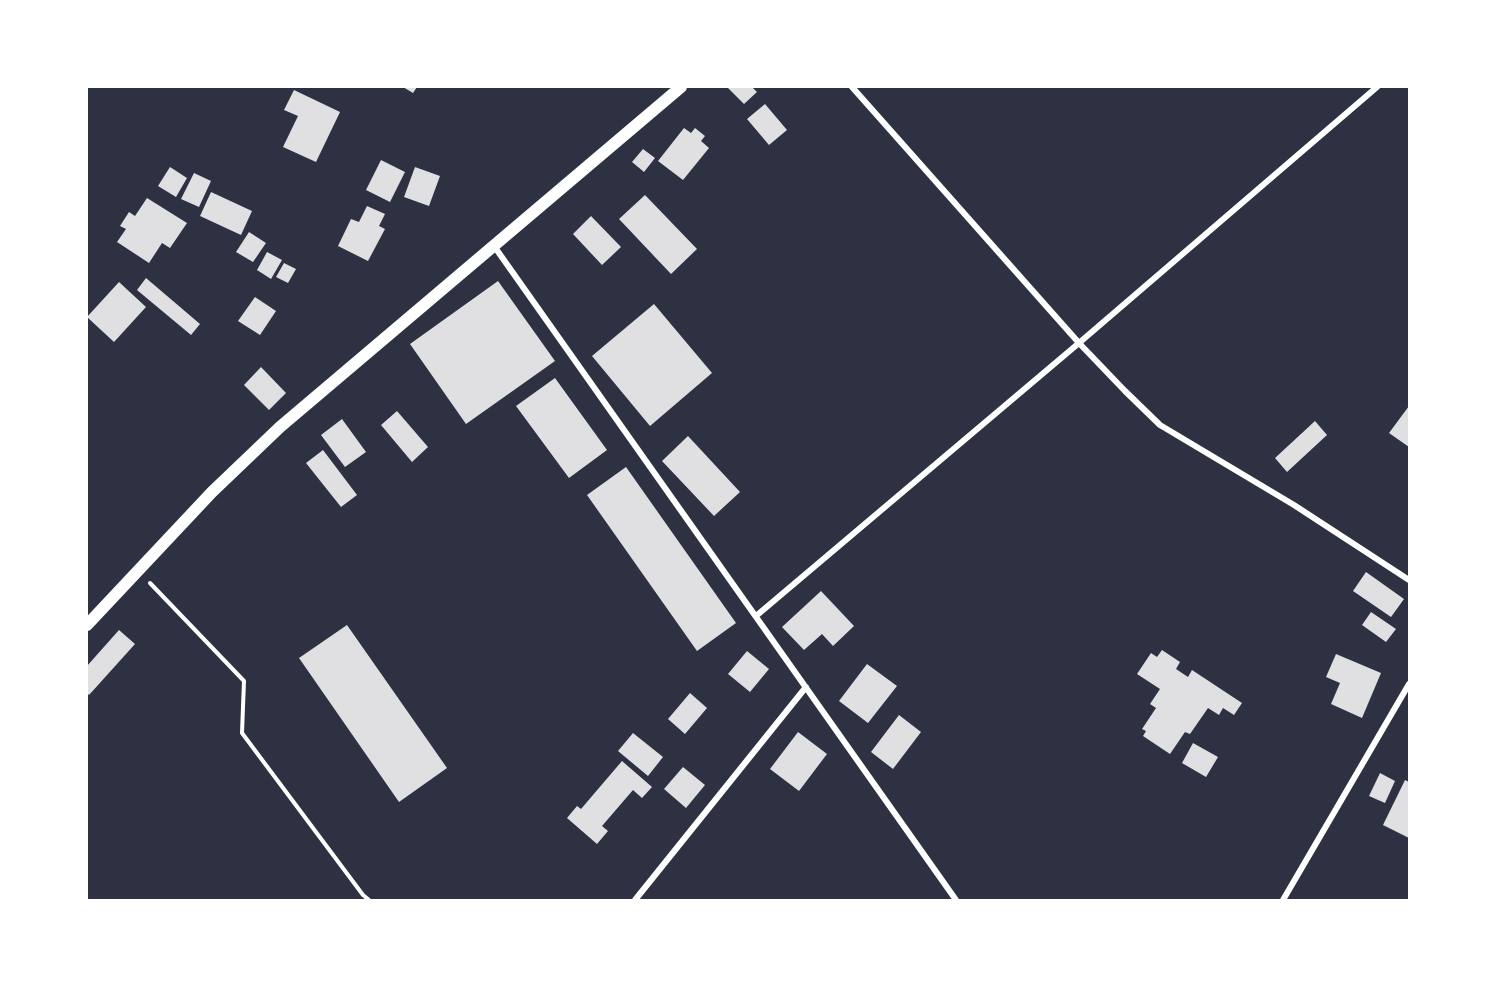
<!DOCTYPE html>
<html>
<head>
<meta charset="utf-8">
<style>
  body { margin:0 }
  #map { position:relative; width:1496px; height:987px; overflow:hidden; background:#2d3142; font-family:"Golos Text",sans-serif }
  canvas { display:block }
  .frame { position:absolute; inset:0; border:88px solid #fff; pointer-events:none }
</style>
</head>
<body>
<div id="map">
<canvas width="1496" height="987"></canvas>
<div class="frame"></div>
</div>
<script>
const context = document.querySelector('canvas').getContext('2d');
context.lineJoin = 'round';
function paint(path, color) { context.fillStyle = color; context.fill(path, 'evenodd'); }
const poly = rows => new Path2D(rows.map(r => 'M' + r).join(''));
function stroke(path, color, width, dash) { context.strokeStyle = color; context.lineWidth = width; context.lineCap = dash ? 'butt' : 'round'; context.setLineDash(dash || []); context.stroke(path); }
const building = poly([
  [403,87,417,87,413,93],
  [727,87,752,87,757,92,744,104],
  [294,90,340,112,316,162,283,147,298,116,284,110],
  [765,104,787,130,769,145,747,119],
  [684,128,691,133,695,128,705,136,701,141,709,148,683,180,658,161],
  [643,149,655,158,644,172,632,162],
  [381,160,405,172,390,202,366,190],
  [170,167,187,178,176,197,158,186],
  [415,167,440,176,429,206,404,197],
  [194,173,211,181,199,207,181,199],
  [211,192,252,211,241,235,200,216],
  [645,195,697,249,671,274,619,219],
  [147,198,187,223,170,248,162,243,149,263,117,242,126,229,120,226,129,212,135,216],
  [367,206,385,214,379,226,385,229,368,261,338,246,351,219,359,222],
  [591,216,621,247,602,265,573,234],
  [249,232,266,243,253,262,236,252],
  [267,252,282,260,271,279,257,270],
  [284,263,296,269,288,283,276,277],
  [146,278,200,324,191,335,137,290],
  [498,281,555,361,466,424,410,344],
  [119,282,146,307,114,342,87,317],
  [255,297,276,311,260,335,238,321],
  [654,304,712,373,650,426,592,356],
  [261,367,286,393,269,410,244,385],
  [555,378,607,450,569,478,516,406],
  [1409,406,1409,447,1389,433],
  [397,411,428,447,412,462,381,425],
  [342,419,366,452,345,467,321,435],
  [1315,421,1327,435,1287,472,1275,458],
  [688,436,740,492,714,516,662,461],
  [323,450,357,495,341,507,306,463],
  [626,467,736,623,697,651,587,495],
  [1366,572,1404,599,1391,617,1353,591],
  [821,591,854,626,833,646,822,634,804,650,782,627],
  [1371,612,1396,629,1386,642,1362,625],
  [347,625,447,768,399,802,299,658],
  [119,630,135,644,89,695,87,693,87,666],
  [1162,650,1180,662,1176,669,1188,677,1192,670,1242,703,1234,715,1223,708,1219,715,1208,708,1190,734,1185,732,1170,754,1143,736,1146,731,1142,729,1156,708,1150,704,1160,689,1137,674,1151,653,1157,657],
  [747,651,769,669,750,692,728,674],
  [1336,654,1381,673,1362,718,1331,704,1340,683,1326,677],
  [867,664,897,686,868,723,839,701],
  [690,693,707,708,685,734,668,719],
  [899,715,921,732,893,769,871,752],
  [798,732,827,754,799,791,770,769],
  [633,733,663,757,648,776,618,751],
  [1193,743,1218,757,1206,777,1182,763],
  [622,761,652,787,642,798,633,790,602,826,608,831,597,844,567,818,577,806,581,809],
  [683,767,705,785,686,808,664,789],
  [1380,773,1395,781,1385,803,1369,796],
  [1405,780,1409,782,1409,838,1383,825]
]);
const path = poly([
  [150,583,244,681,242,733,363,895,369,900]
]);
const minor = poly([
  [852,87,1079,343,1125,391,1160,425,1294,505,1409,580],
  [494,246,956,900],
  [756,616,1079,343,1377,87],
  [635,900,806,687],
  [1283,900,1409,684]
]);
const secondary = poly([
  [87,625,212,492,280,427,681,87]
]);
paint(building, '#e0e0e3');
stroke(path, '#fff', 4);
stroke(minor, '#fff', 6);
stroke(secondary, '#fff', 12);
</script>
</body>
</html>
